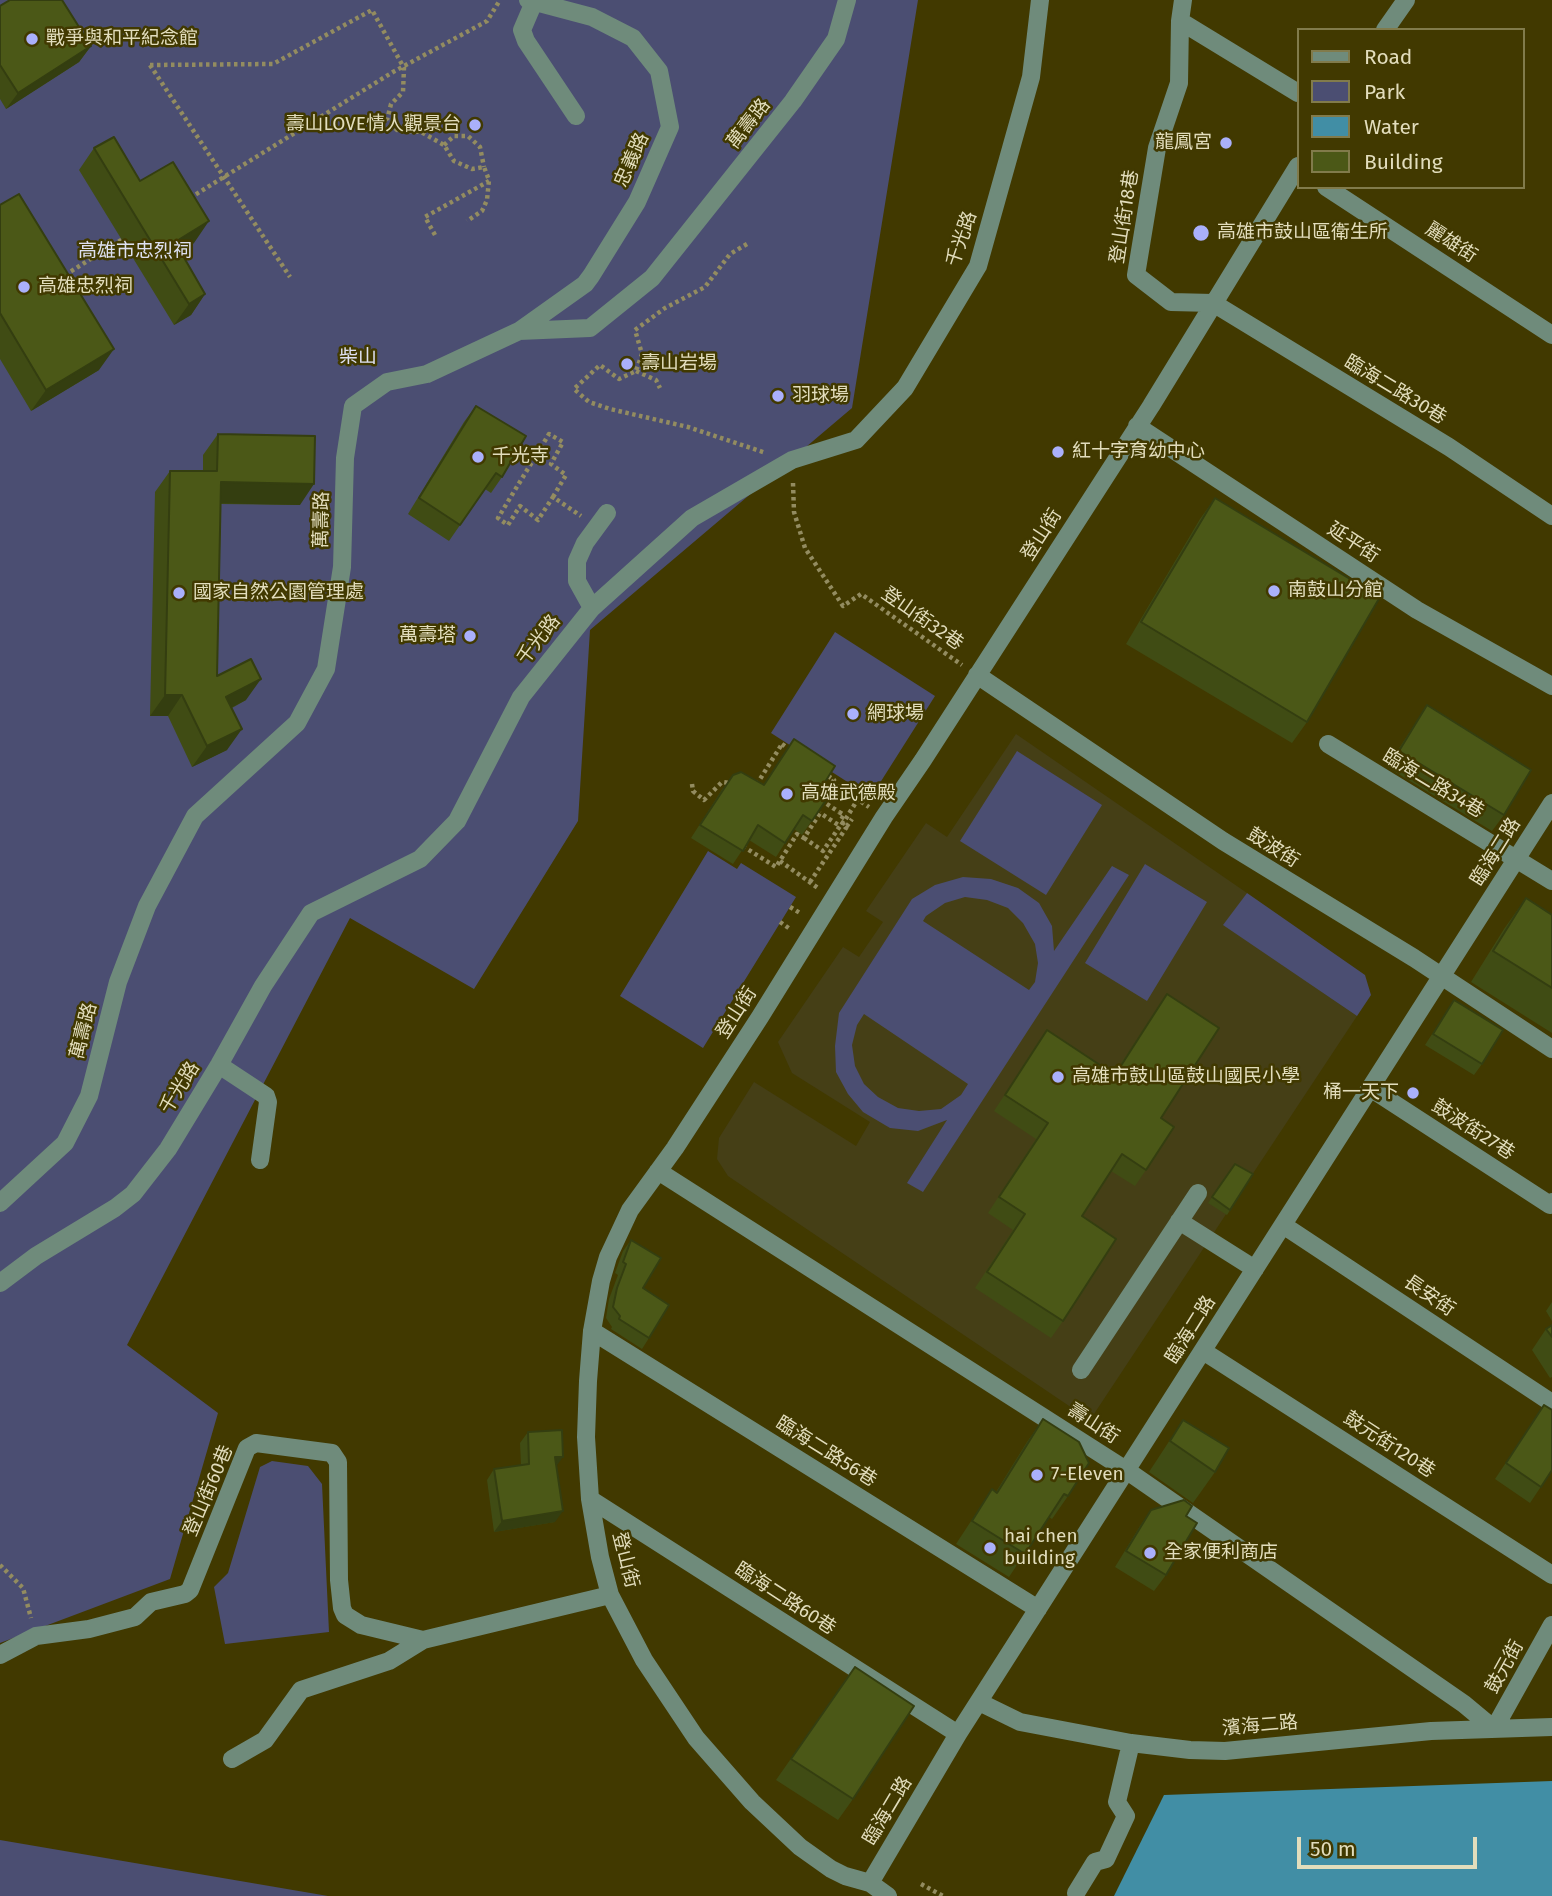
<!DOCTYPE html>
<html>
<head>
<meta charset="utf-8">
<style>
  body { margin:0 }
  #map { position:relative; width:1552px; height:1896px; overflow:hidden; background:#413900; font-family:"Fira Sans",sans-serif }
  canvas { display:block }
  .legend { position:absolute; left:1297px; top:28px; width:228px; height:161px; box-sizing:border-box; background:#413900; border:2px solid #817b4b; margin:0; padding:9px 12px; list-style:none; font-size:21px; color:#e2ddbc }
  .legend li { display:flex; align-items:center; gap:14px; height:35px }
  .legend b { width:35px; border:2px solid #817b4b }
  .scale { position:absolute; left:1297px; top:1837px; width:180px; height:32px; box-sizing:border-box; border:4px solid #e2ddbc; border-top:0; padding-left:9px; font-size:21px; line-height:24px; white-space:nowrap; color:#e2ddbc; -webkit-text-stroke:5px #413900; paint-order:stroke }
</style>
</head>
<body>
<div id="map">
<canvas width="1552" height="1896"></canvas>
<ul class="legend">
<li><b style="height:9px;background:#6f8b7b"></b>Road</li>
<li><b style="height:19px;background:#4b4e72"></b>Park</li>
<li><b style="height:19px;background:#418ea5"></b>Water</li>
<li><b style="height:19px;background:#4b5817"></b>Building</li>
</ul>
<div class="scale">50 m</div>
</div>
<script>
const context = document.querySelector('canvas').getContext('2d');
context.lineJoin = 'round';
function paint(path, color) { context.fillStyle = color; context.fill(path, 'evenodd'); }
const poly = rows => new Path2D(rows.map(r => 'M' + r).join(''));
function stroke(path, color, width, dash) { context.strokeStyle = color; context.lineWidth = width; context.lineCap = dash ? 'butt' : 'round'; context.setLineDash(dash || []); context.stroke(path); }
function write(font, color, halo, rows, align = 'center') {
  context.font = font + ' "Fira Sans","Noto Sans TC",sans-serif'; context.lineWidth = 5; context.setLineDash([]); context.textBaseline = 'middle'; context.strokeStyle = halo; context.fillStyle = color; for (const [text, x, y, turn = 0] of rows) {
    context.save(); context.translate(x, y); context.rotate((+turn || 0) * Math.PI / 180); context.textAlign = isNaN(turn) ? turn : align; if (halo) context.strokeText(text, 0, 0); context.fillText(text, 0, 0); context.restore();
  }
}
const built = poly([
  [1016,734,1247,893,1224,925,1357,1016,1090,1420,728,1176,717,1159,719,1138,754,1082,856,1146,870,1122,792,1073,778,1042,843,947,859,957,883,922,866,911,926,823,947,837]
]);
const green = poly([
  [0,0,918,0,852,408,590,630,578,821,474,989,350,918,127,1345,218,1413,170,1579,0,1643],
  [835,632,935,696,871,797,771,733],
  [1017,751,1102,805,1046,895,960,841],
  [708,851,737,869,741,863,796,897,703,1048,620,996],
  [1145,864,1207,902,1147,1001,1085,963],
  [1112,866,1129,875,923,1192,907,1183,947,1120,918,1131,890,1128,863,1112,848,1094,836,1072,835,1046,839,1013,912,899,935,885,963,877,991,879,1018,888,1039,903,1052,926,1054,951],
  [965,897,987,900,1008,908,1023,923,1035,944,1038,963,1035,982,1029,990,923,921,926,916,945,903],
  [864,1014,968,1084,961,1095,941,1109,919,1111,898,1108,878,1097,864,1084,855,1066,852,1045,857,1025],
  [1247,893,1365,975,1371,995,1357,1016,1223,925],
  [272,1461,308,1466,322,1484,329,1632,225,1644,214,1587,228,1573,260,1467],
  [0,1840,328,1896,0,1896]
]);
const water = poly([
  [1552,1781,1552,1896,1114,1896,1164,1795]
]);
const path = poly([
  [150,65,273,64,372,10,404,68,403,92,391,104,387,120,397,130,421,132,444,145,454,161,472,169,484,167,489,180,487,200,482,211,467,221],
  [150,65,290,277],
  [444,145,454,136,468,136,480,147,484,167],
  [190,198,393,72,487,21,500,0],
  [435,235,425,217,489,181],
  [747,244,730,254,705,287,665,308,635,330,642,354,636,371,619,379,600,365,574,389,589,402,610,409,688,427,766,453],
  [65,275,126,237],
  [636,371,656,380,660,388],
  [793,483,794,512,805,548,843,606,861,594,962,665],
  [553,497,566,475,551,464,563,442,549,434,498,518,508,525,520,506,538,520,553,497,581,516],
  [782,744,834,780,815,809,820,813,804,838,797,834,776,867,725,835,782,744],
  [832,782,869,807],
  [692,784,693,791,704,800,722,782,730,783],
  [821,800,839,812],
  [804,838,823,851,840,826,820,813],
  [780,861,818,888],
  [810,882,846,828,842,825,858,799],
  [790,907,800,913],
  [780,922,790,929],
  [0,1565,23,1588,31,1618],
  [921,1884,943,1896]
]);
const minor = poly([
  [1183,0,1180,21,1179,83,1157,148,1136,275,1171,302,1213,303,1449,447,1552,516],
  [534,2,522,30,526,41,576,116],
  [1180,21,1298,93],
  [1385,30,1406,0],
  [1326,187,1552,335],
  [519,331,585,284,591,276,637,202,670,127,659,71,633,38,592,17,528,0],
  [1137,426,1417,610,1552,686],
  [592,608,577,581,577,561,585,543,607,513],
  [977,675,1223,841,1414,958,1552,1049],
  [1328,744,1552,881],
  [219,1065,266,1096,268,1102,260,1160],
  [1370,1088,1550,1205,1552,1202],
  [658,1171,1126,1470,1464,1704,1494,1729,1552,1625],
  [0,1203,65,1143,89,1096,118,982,147,906,195,816,297,723,326,669,342,567,345,458,353,406,387,382,427,374,519,331,590,328,652,278,793,101,836,39,847,0],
  [1179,1221,1255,1269],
  [1283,1225,1552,1403],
  [0,1283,36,1256,115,1208,133,1194,168,1149,219,1065,263,986,311,913,420,859,457,821,521,697,592,608,692,518,792,460,856,440,905,388,978,266,1031,77,1040,0],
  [592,1331,1038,1609],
  [1203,1351,1552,1575],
  [1081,1370,1198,1193],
  [590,1499,958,1734],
  [0,1655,36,1636,89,1629,135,1617,151,1602,185,1594,190,1590,247,1448,256,1443,332,1453,338,1462,339,1580,342,1608,345,1615,361,1625,423,1640,610,1595],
  [979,1702,1020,1722,1131,1743,1190,1750,1225,1751,1431,1731,1552,1727],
  [232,1759,265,1740,301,1690,389,1661,423,1640],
  [870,1883,958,1734,1552,803],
  [1076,1893,1095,1862,1106,1859,1126,1816,1117,1802,1131,1743],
  [888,1896,870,1883,845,1876,831,1869,800,1847,752,1802,696,1738,644,1660,610,1595,600,1557,590,1499,586,1437,588,1381,592,1331,601,1281,608,1257,630,1210,675,1148,760,1017,884,817,923,760,1151,406,1298,166]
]);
const pathBridge = poly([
  [839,812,844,815,840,821,847,826,852,819]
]);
const wall = poly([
  [0,6,91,46,79,62,6,109,0,99],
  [94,148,140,181,194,243,180,251,205,294,191,315,174,325,79,170],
  [0,205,99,370,31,411,0,359],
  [476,406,502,477,491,493,485,489,449,541,408,514,464,422],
  [218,434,300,505,221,504,217,676,246,700,232,708,227,750,192,767,168,716,150,716,155,492,170,471,203,471,203,455],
  [1215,498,1307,722,1292,743,1126,644,1200,519],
  [1427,705,1504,815,1492,831,1387,767],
  [794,739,817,795,826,800,802,835,794,829,776,857,749,840,733,864,691,838,723,788,764,784],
  [1526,898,1552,915,1552,1033,1471,982,1504,929],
  [1167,994,1161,1118,1146,1170,1135,1186,1111,1171,1082,1216,1063,1321,1051,1338,975,1288,1013,1230,988,1213,1036,1139,994,1111,1047,1030,1114,1074],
  [1454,1000,1482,1064,1474,1075,1425,1045],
  [1235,1164,1253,1174,1227,1215,1208,1203],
  [631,1240,643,1288,649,1338,642,1349,611,1329,612,1327,606,1318,609,1299,618,1275,615,1273,623,1251],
  [1552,1302,1552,1321,1546,1311],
  [1552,1325,1552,1377,1550,1378,1532,1350,1546,1329],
  [1043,1419,1068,1496,1052,1519,1049,1517,1009,1577,956,1544,992,1489,996,1492,1027,1442],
  [1183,1420,1215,1472,1193,1503,1149,1472],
  [1533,1422,1552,1470,1530,1503,1495,1479],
  [528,1432,557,1466,555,1522,494,1532,487,1480,494,1469,521,1465,520,1443],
  [1151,1510,1186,1516,1166,1575,1154,1591,1115,1567,1140,1526],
  [855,1667,853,1799,838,1820,776,1780]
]);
const shadedWall = poly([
  [91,46,79,62,6,109,18,93],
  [209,221,194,243,163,261,175,242],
  [205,294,191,315,174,325,189,304],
  [114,349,99,370,31,411,46,390],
  [221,482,314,484,300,505,206,503],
  [261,679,246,700,211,718,226,697],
  [165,695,182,695,168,716,150,716],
  [242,729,227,750,192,767,207,746],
  [555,1457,563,1457,555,1468],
  [563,1511,555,1522,494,1532,502,1521]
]);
const building = poly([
  [10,0,62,0,91,46,18,93,0,65,0,6,10,0],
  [114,137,140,181,173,162,209,221,175,242,205,294,189,304,94,148,114,137],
  [19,194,114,349,46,390,0,313,0,205,19,194],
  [476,406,526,436,502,477,496,473,460,525,419,498,476,406],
  [218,434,315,436,314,484,221,482,217,676,251,659,261,679,226,697,242,729,207,746,182,695,165,695,170,471,217,471,218,434],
  [1215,498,1380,597,1307,722,1141,622,1215,498],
  [1427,705,1531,770,1504,815,1399,751,1427,705],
  [794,739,835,766,817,795,826,800,812,821,803,815,785,843,758,825,743,851,700,825,733,775,741,772,764,785,794,739],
  [1526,898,1552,915,1552,988,1493,951,1526,898],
  [1167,994,1219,1028,1161,1118,1174,1127,1146,1170,1122,1154,1082,1216,1116,1239,1063,1321,987,1272,1025,1214,999,1197,1048,1123,1005,1095,1047,1030,1115,1075,1167,994],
  [1454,1000,1503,1030,1482,1064,1433,1034,1454,1000],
  [1235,1164,1253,1174,1230,1210,1212,1197,1235,1164],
  [631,1240,661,1258,643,1288,669,1305,649,1338,619,1319,620,1316,613,1307,617,1288,626,1264,623,1262,631,1240],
  [1552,1325,1552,1337,1546,1329,1552,1325],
  [1544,1405,1552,1410,1552,1470,1541,1487,1506,1463,1544,1405],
  [1043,1419,1079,1442,1089,1463,1068,1496,1064,1494,1025,1554,972,1521,992,1489,997,1493,1043,1419],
  [1183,1420,1229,1448,1215,1472,1170,1441,1183,1420],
  [562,1430,563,1457,555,1457,563,1511,502,1521,494,1469,529,1464,528,1432,562,1430],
  [1184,1500,1192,1506,1186,1516,1197,1523,1166,1575,1126,1551,1151,1510,1184,1500],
  [855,1667,914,1706,853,1799,791,1759,855,1667]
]);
const markers = [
  [32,39,7,"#aab0fb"],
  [475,125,7,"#aab0fb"],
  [1226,143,7,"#aab0fb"],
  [1201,233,9,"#aab0fb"],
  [24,287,7,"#aab0fb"],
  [627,364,7,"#aab0fb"],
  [778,396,7,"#aab0fb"],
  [1058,452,7,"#aab0fb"],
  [478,457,7,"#aab0fb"],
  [1274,591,7,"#aab0fb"],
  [179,593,7,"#aab0fb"],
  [470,636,7,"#aab0fb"],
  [853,714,7,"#aab0fb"],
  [787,794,7,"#aab0fb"],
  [1058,1077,7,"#aab0fb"],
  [1413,1093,7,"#aab0fb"],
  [1037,1475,7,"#aab0fb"],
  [990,1548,7,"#aab0fb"],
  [1150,1553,7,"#aab0fb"]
];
const poiNames = [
  ["戰爭與和平紀念館",46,39],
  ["壽山LOVE情人觀景台",461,125,"right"],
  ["龍鳳宮",1212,143,"right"],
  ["高雄市鼓山區衛生所",1217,233],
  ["高雄忠烈祠",38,287],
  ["壽山岩場",641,364],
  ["羽球場",792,396],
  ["紅十字育幼中心",1072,452],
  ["千光寺",492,457],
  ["南鼓山分館",1288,591],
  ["國家自然公園管理處",193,593],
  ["萬壽塔",456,636,"right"],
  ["網球場",867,714],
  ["高雄武德殿",801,794],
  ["高雄市鼓山區鼓山國民小學",1072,1077],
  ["桶一天下",1399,1093,"right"],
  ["7-Eleven",1051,1475],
  ["hai chen",1004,1537],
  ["building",1004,1559],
  ["全家便利商店",1164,1553]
];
const streetNames = [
  ["萬壽路",749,124,-52],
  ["忠義路",632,160,-66],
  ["登山街18巷",1125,217,-81],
  ["千光路",962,239,-71],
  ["麗雄街",1451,243,33],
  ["臨海二路30巷",1395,390,31],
  ["萬壽路",322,520,-89],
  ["登山街",1042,535,-57],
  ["延平街",1353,543,33],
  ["登山街32巷",922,619,35],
  ["千光路",539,640,-52],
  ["臨海二路34巷",1433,784,31],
  ["鼓波街",1273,848,32],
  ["臨海二路",1496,852,-58],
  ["登山街",737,1013,-57],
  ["萬壽路",84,1031,-76],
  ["千光路",180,1088,-58],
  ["鼓波街27巷",1473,1130,33],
  ["長安街",1429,1296,34],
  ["臨海二路",1191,1330,-58],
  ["壽山街",1093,1424,33],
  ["鼓元街120巷",1389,1445,33],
  ["臨海二路56巷",826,1452,32],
  ["登山街60巷",209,1491,-67],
  ["登山街",625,1560,76],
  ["臨海二路60巷",785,1599,33],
  ["鼓元街",1505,1667,-61],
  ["濱海二路",1260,1726,-5],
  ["臨海二路",888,1811,-59]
];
const parkNames = [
  ["高雄市忠烈祠",135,252],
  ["柴山",358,358]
];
paint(built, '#453f16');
paint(green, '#4b4e72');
paint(water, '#418ea5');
stroke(path, '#938c60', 4.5, [3.5, 3.5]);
stroke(minor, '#6f8b7b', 18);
stroke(pathBridge, '#938c60', 4.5, [3.5, 3.5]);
paint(wall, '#404c14');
paint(shadedWall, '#343e10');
paint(building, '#4b5817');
stroke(building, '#343e10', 2);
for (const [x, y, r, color] of markers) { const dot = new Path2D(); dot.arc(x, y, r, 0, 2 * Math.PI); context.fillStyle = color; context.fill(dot); stroke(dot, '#413900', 2.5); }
write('19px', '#e2ddbc', '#413900', poiNames, 'left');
write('19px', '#e2ddbc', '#413900', streetNames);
write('19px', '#dee0f1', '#413900', parkNames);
</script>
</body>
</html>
